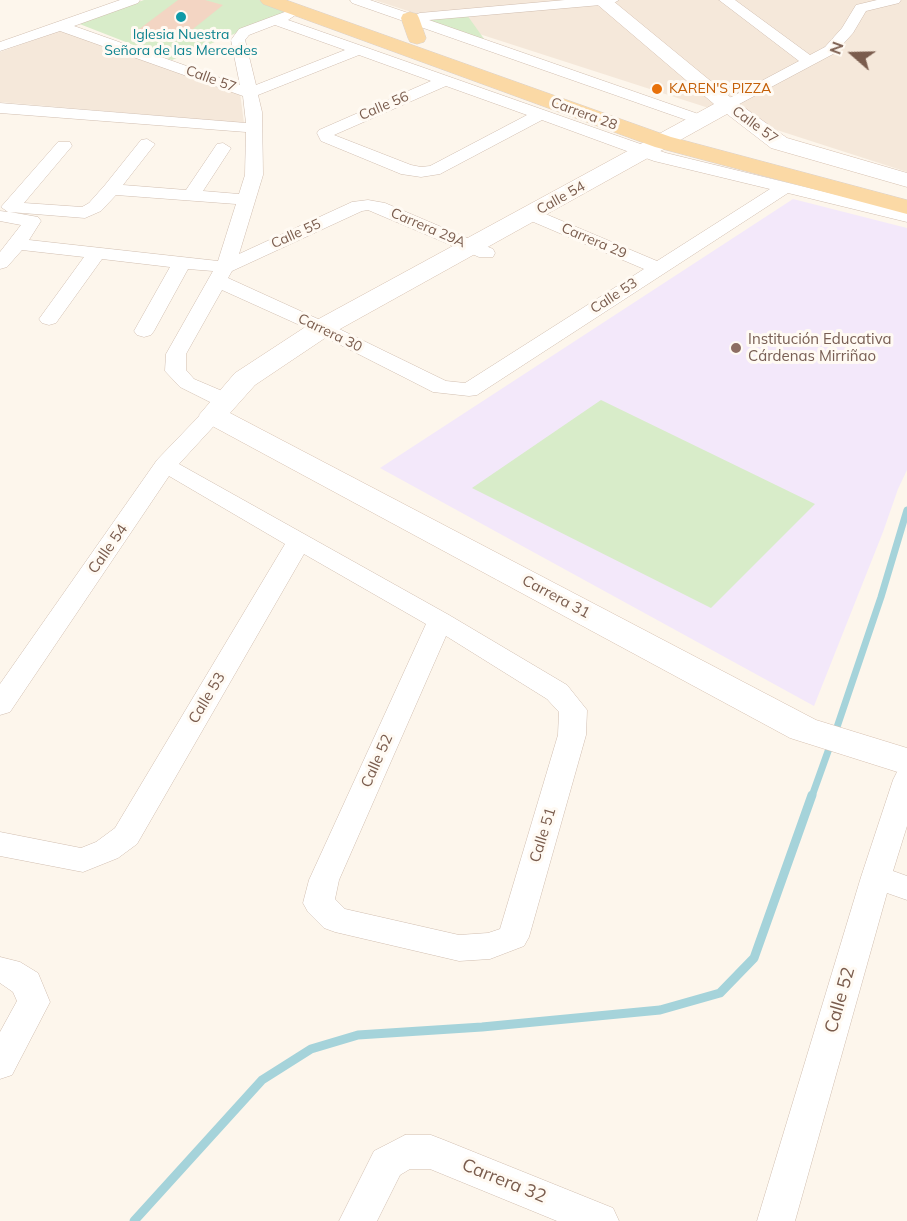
<!DOCTYPE html>
<html>
<head>
<meta charset="utf-8">
<style>
  body { margin:0 }
  #map { position:relative; width:907px; height:1221px; overflow:hidden; background:#fdf6ec; font-family:Mulish,sans-serif }
  canvas { display:block }
  .north { position:absolute; left:823px; top:24px; width:60px; height:60px; -webkit-text-stroke:4px #fffaf3; paint-order:stroke; rotate:290deg; font-size:16px; font-weight:700; line-height:24px; text-align:center; color:#7a5c4d }
  .north::after { content:''; display:block; margin:auto; width:21px; height:27px; background:#7a5c4d; clip-path:polygon(50% 0,100% 100%,50% 72%,0 100%) }
</style>
</head>
<body>
<div id="map">
<canvas width="907" height="1221"></canvas>
<div class="north">N</div>
</div>
<script>
const context = document.querySelector('canvas').getContext('2d');
context.lineJoin = 'round';
function paint(path, color) { context.fillStyle = color; context.fill(path, 'evenodd'); }
const poly = rows => new Path2D(rows.map(r => 'M' + r).join(''));
function stroke(path, color, width, dash) { context.strokeStyle = color; context.lineWidth = width; context.lineCap = dash ? 'butt' : 'round'; context.setLineDash(dash || []); context.stroke(path); }
function write(font, color, halo, rows, align = 'center') {
  context.font = font + ' Mulish,sans-serif'; context.lineWidth = 6; context.setLineDash([]); context.textBaseline = 'middle'; context.strokeStyle = halo; context.fillStyle = color; for (const [text, x, y, turn = 0] of rows) {
    context.save(); context.translate(x, y); context.rotate((+turn || 0) * Math.PI / 180); context.textAlign = isNaN(turn) ? turn : align; if (halo) context.strokeText(text, 0, 0); context.fillText(text, 0, 0); context.restore();
  }
}
const residential = poly([
  [374,0,907,0,907,172],
  [62,30,240,93,244,123,0,102,0,52]
]);
const education = poly([
  [793,199,907,228,907,470,898,489,883,532,814,706,380,468]
]);
const green = poly([
  [144,0,259,0,291,10,172,60,77,23],
  [467,15,487,43,425,19],
  [601,400,815,504,711,608,472,488]
]);
const streamFar1 = poly([
  [835,733,881,597,907,510],
  [812,796,831,743]
]);
const stream = poly([
  [134,1221,262,1080,311,1049,358,1035,482,1027,660,1010,720,993,754,958,812,795]
]);
const building = poly([
  [178,0,205,0,223,5,183,37,138,30]
]);
const street = poly([
  [120,0,140,0,138,3,74,26,240,85,231,40,239,29,290,10,297,14,288,20,666,153,907,212,907,222,788,193,477,395,469,396,433,392,315,332,222,290,186,354,186,370,194,379,234,396,237,401,234,406,226,407,218,406,180,387,165,371,166,354,213,271,188,269,154,331,151,335,144,337,137,335,134,331,170,267,102,259,56,323,49,325,42,323,39,319,84,257,22,250,7,267,0,269,0,252,21,225,0,221,0,211,8,212,1,207,58,142,70,142,72,146,24,203,82,207,89,203,105,185,141,140,147,139,155,144,123,185,186,190,217,144,223,143,231,148,203,191,239,194,245,175,246,132,0,113,0,103,246,123,243,96,60,31,0,51,0,42,120,0],
  [275,25,345,50,256,85,245,40,249,35,275,25],
  [359,55,431,81,319,130,317,133,321,141,401,174,421,177,440,174,542,120,654,161,770,189,657,261,536,210,524,210,521,214,524,218,644,269,465,383,446,381,329,324,228,278,232,271,362,211,368,210,479,257,493,257,495,253,493,249,385,203,368,200,352,202,239,254,263,175,262,112,258,95,359,55],
  [446,86,527,115,430,166,421,167,411,165,334,135,446,86],
  [116,195,236,204,218,261,29,240,41,221,38,217,10,212,85,218,101,211,116,195],
  [350,0,370,0,414,15,420,13,565,0,619,0,612,4,429,20,707,117,709,120,707,123,695,123,352,3,350,0],
  [719,0,735,0,810,55,825,47,842,28,856,5,877,0,901,0,899,3,866,11,853,33,835,53,728,110,720,105,722,102,799,61,719,0],
  [213,408,221,410,224,415,179,464,449,615,567,685,587,710,586,735,529,937,524,946,490,959,459,961,335,932,324,928,308,912,303,903,309,880,426,624,304,554,137,844,118,858,83,872,0,856,0,832,81,848,96,842,115,828,285,544,169,476,10,712,0,715,0,684,157,460,205,410,213,408],
  [446,636,547,699,559,712,558,735,500,929,488,933,459,935,345,909,335,899,339,880,446,636],
  [907,769,907,826,893,871,907,876,907,900,887,893,795,1221,757,1221,861,877,893,780,897,772,907,769],
  [0,957,20,962,38,973,50,1002,12,1075,0,1079,0,1032,17,1001,13,992,0,983,0,957],
  [405,1135,431,1135,444,1140,613,1208,619,1221,557,1221,430,1169,410,1169,400,1175,377,1221,339,1221,374,1151,405,1135]
]);
const secondary = poly([
  [592,0,612,0,735,101,787,138,907,173,907,187,771,148,727,114,331,334,255,385,230,413,816,720,907,748,907,775,790,738,203,421,199,415,235,373,313,322,714,104,592,0]
]);
const primary = poly([
  [260,0,286,0,671,137,907,200,907,214,655,147,263,4,260,0],
  [410,12,417,14,419,18,426,38,424,42,417,44,410,42,408,38,401,18,403,14,410,12]
]);
const markers = [
  [181,17,6,"#0f9aa8"],
  [657,89,6,"#e8710a"],
  [736,348,6,"#8d6e63"]
];
const farCulturenames = [
  ["Iglesia Nuestra",181,35],
  ["Señora de las Mercedes",181,51]
];
const farStreetnames = [
  ["Calle 57",211,79,20],
  ["Calle 56",384,106,-23],
  ["Carrera 28",584,114,20],
  ["Calle 57",755,125,36],
  ["Calle 54",561,198,-29],
  ["Carrera 29A",428,228,23],
  ["Calle 55",296,234,-24],
  ["Carrera 29",594,241,23],
  ["Calle 53",614,296,-33],
  ["Carrera 30",330,333,26]
];
const farFoodnames = [
  ["KAREN'S PIZZA",669,89]
];
const educationNames = [
  ["Institución Educativa",748,339],
  ["Cárdenas Mirriñao",748,356]
];
const streetNames = [
  ["Calle 54",108,549,-55],
  ["Carrera 31",556,597,28],
  ["Calle 53",207,698,-59],
  ["Calle 52",377,761,-66],
  ["Calle 51",543,835,-73]
];
const nearStreetnames = [
  ["Calle 52",840,1000,-74],
  ["Carrera 32",504,1181,22]
];
paint(residential, '#f5e8da');
paint(education, '#f3e8fa');
paint(green, '#d8ecc9');
stroke(streamFar1, '#a5d3da', 7);
stroke(stream, '#a5d3da', 9);
paint(building, '#f3d5c3');
stroke(street, '#d1beb0', 1);
stroke(secondary, '#d6c0b0', 1);
stroke(primary, '#dad1cd', 1);
paint(street, '#fff');
paint(secondary, '#fff');
paint(primary, '#fbd9a5');
for (const [x, y, r, color] of markers) { const dot = new Path2D(); dot.arc(x, y, r, 0, 2 * Math.PI); context.fillStyle = color; context.fill(dot); stroke(dot, '#fffaf3', 2); }
write('14px', '#0d838f', '#fffaf3', farCulturenames);
write('14px', '#7a5c4d', '#fffaf3', farStreetnames);
write('14px', '#c56008', '#fffaf3', farFoodnames, 'left');
write('15px', '#785e54', '#fffaf3', educationNames, 'left');
write('15px', '#7a5c4d', '#fffaf3', streetNames);
write('18px', '#7a5c4d', '#fffaf3', nearStreetnames);
</script>
</body>
</html>
